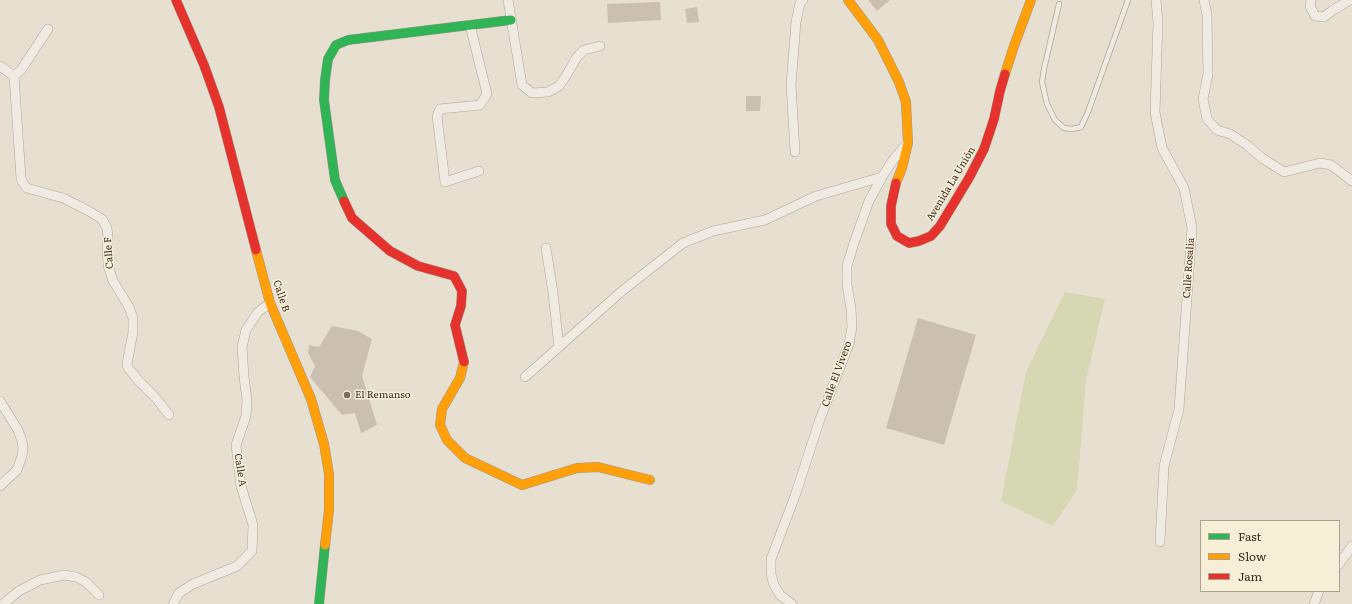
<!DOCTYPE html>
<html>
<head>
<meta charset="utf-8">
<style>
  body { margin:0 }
  #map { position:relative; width:1352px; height:604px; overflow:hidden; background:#e7e0d1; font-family:Literata,serif }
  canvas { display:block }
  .legend { position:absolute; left:1200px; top:520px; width:140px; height:72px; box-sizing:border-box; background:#f7eed8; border:1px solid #ada18e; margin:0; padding:5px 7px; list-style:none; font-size:12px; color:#3d2e20 }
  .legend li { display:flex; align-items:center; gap:8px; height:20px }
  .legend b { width:20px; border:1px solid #ada18e }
</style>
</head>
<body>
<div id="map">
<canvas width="1352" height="604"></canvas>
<ul class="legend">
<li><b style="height:5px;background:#30b455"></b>Fast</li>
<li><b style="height:5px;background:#ff9f0a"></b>Slow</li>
<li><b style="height:5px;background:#e5322d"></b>Jam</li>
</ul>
</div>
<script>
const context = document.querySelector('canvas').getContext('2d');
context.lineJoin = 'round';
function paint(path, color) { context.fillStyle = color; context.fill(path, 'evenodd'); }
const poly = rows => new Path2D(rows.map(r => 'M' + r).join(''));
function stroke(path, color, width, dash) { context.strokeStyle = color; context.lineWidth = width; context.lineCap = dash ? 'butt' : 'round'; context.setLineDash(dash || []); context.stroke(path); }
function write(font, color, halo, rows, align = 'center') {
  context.font = font + ' Literata,serif'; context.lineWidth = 3; context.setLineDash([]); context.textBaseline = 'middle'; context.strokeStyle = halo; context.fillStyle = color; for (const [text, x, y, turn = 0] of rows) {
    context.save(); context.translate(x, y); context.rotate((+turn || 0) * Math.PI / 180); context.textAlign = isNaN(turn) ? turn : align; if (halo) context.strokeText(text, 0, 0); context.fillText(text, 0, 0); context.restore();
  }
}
const green = poly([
  [1065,292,1105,299,1086,380,1077,490,1053,526,1001,501,1026,372]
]);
const building = poly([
  [868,0,890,0,877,11],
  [660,2,661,20,608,23,607,4],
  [697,7,699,22,687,23,685,9],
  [746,96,761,96,760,111,746,111],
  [918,318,976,335,944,445,886,428],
  [332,326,358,331,372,339,362,376,377,425,361,433,355,413,342,415,310,377,315,366,308,353,309,345,319,347]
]);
const lane = poly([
  [1059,4,1044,69,1042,82,1047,104,1055,120,1064,128,1072,129,1081,127,1088,112,1128,0]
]);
const street = poly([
  [508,0,522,85,532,93,548,92,559,86,566,76,577,57,584,50,600,46],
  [1156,0,1158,22,1155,112,1162,148,1184,188,1192,228,1179,409,1164,466,1160,542],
  [1204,0,1207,15,1208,74,1203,99,1207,119,1217,130,1230,134,1247,145,1262,158,1284,172,1320,163,1331,165,1352,181],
  [1311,0,1310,6,1315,16,1324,17,1333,10,1350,0],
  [470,25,487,94,480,105,440,109,437,116,445,182,479,171],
  [0,66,14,76,21,178,23,183,27,188,63,198,87,210,102,219,107,228,108,237,107,247,108,265,113,281,129,307,133,318,133,332,127,364,128,368,139,381,155,397,169,415],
  [14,76,21,70,48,29],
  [795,152,791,85,796,22,800,3,803,0],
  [546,248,553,293,559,347],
  [525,377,622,291,683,243,713,231,765,220,816,196,882,177],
  [0,401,18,430,22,441,23,448,22,456,17,470,0,486],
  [1339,564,1352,546],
  [3,604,19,591,40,580,64,575,76,577,86,582,99,595],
  [173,604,179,593,193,584,237,566,252,551,253,525,241,486,236,445,246,416,247,400,244,377,242,347,246,330,258,312,270,303],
  [792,604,780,595,774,585,771,574,771,559,795,496,820,419,849,344,852,327,851,309,847,285,847,266,854,243,869,201,882,177,893,160,906,145],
  [1314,604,1319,591]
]);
const fast = poly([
  [344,201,335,180,324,100,325,80,328,59,336,45,348,40,511,20],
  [319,604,325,545]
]);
const slow = poly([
  [848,0,878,40,899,82,906,102,908,143,902,168,896,183],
  [1005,74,1014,46,1031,0],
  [256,250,270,303,311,399,324,444,329,474,329,510,325,545],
  [464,362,460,378,442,409,440,425,447,440,465,458,522,485,577,468,598,467,650,480]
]);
const jam = poly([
  [176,0,204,65,219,107,256,250],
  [896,183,891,206,891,224,897,236,909,243,919,241,931,236,940,226,969,178,984,149,994,119,1000,91,1005,74],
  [344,201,352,218,390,251,418,266,454,276,462,291,461,306,455,325,464,362]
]);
const markers = [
  [347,395,4,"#786c5e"]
];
const streetNames = [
  ["Avenida La Unión",951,184,-59],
  ["Calle F",109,253,-94],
  ["Calle Rosalia",1189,268,-86],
  ["Calle B",281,296,72],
  ["Calle El Vivero",837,374,-70],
  ["Calle A",240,470,81]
];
const poiNames = [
  ["El Remanso",355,395]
];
paint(green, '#d6d7b3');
paint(building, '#cbbfb2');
stroke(lane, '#ada599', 6);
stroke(street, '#ada599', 10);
stroke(fast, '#9c958a', 10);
stroke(slow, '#9c958a', 10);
stroke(jam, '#9c958a', 10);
stroke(lane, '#efebe3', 4.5);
stroke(street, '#efebe3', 9);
stroke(fast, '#30b455', 9);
stroke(slow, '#ff9f0a', 9);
stroke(jam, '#e5322d', 9);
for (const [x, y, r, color] of markers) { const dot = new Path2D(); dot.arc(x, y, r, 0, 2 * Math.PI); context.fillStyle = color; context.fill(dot); stroke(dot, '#f7eed8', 1.5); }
write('10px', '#3d2e20', '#f7eed8', streetNames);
write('10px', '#3d2e20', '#f7eed8', poiNames, 'left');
</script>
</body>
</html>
